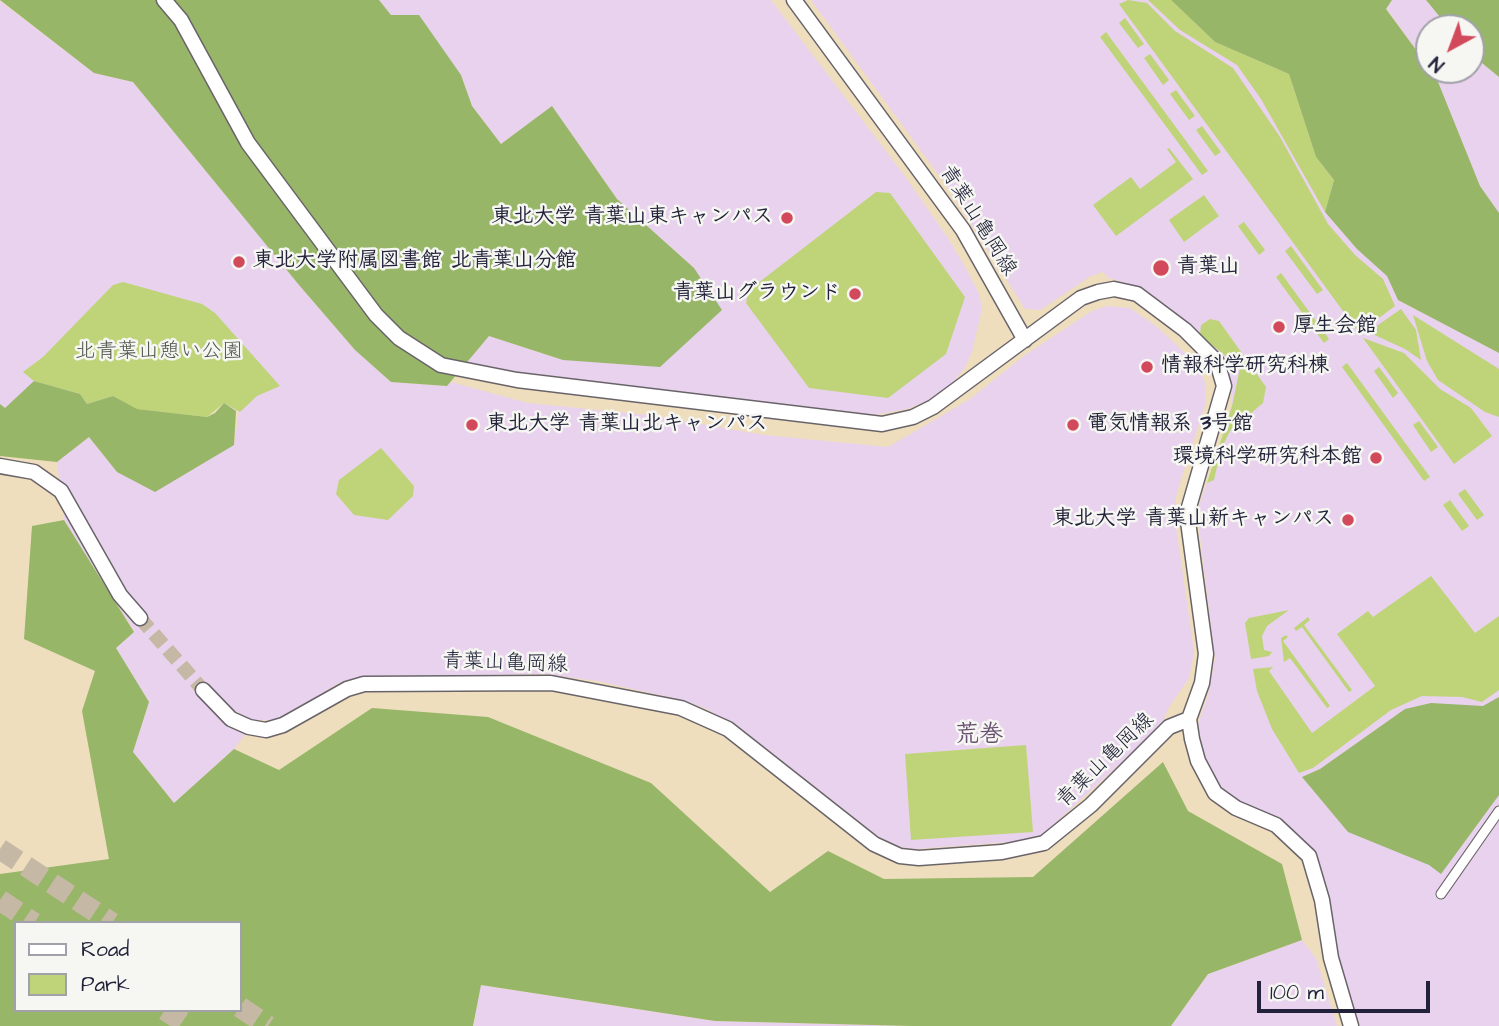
<!DOCTYPE html>
<html>
<head>
<meta charset="utf-8">
<style>
  body { margin:0 }
  #map { position:relative; width:1499px; height:1026px; overflow:hidden; background:#eedebe; font-family:"Architects Daughter",sans-serif }
  canvas { display:block }
  .legend { position:absolute; left:14px; top:921px; width:228px; height:91px; box-sizing:border-box; background:#f6f6f2; border:2px solid #a1a1a9; margin:0; padding:9px 12px; list-style:none; font-size:21px; color:#22223b }
  .legend li { display:flex; align-items:center; gap:14px; height:35px }
  .legend b { width:35px; border:2px solid #a1a1a9 }
  .north { position:absolute; left:1415px; top:14px; width:70px; height:70px; box-sizing:border-box; background:#f6f6f2; border:2px solid #a1a1a9; border-radius:50%; rotate:221deg; font-size:19px; font-weight:700; line-height:28px; text-align:center; color:#22223b }
  .north::after { content:''; display:block; margin:auto; width:24px; height:32px; background:#d1495b; clip-path:polygon(50% 0,100% 100%,50% 72%,0 100%) }
  .scale { position:absolute; left:1257px; top:981px; width:173px; height:32px; box-sizing:border-box; border:4px solid #22223b; border-top:0; padding-left:9px; font-size:21px; line-height:24px; white-space:nowrap; color:#22223b; -webkit-text-stroke:5px #f6f6f2; paint-order:stroke }
</style>
</head>
<body>
<div id="map">
<canvas width="1499" height="1026"></canvas>
<ul class="legend">
<li><b style="height:9px;background:#fff"></b>Road</li>
<li><b style="height:19px;background:#bfd478"></b>Park</li>
</ul>
<div class="north">N</div>
<div class="scale">100 m</div>
</div>
<script>
const context = document.querySelector('canvas').getContext('2d');
context.lineJoin = 'round';
function paint(path, color) { context.fillStyle = color; context.fill(path, 'evenodd'); }
const poly = rows => new Path2D(rows.map(r => 'M' + r).join(''));
function stroke(path, color, width, dash) { context.strokeStyle = color; context.lineWidth = width; context.lineCap = dash ? 'butt' : 'round'; context.setLineDash(dash || []); context.stroke(path); }
function write(font, color, halo, rows, align = 'center') {
  context.font = font + ' "Architects Daughter","Klee One",sans-serif'; context.lineWidth = 5; context.setLineDash([]); context.textBaseline = 'middle'; context.strokeStyle = halo; context.fillStyle = color; for (const [text, x, y, turn = 0] of rows) {
    context.save(); context.translate(x, y); context.rotate((+turn || 0) * Math.PI / 180); context.textAlign = isNaN(turn) ? turn : align; if (halo) context.strokeText(text, 0, 0); context.fillText(text, 0, 0); context.restore();
  }
}
const built = poly([
  [379,0,771,0,904,175,948,238,968,272,979,294,982,308,972,352,964,369,951,384,929,400,907,409,874,415,464,366,489,336,563,360,694,268,617,199,552,107,501,144,472,106,461,75,391,15],
  [811,0,1171,0,1215,42,1289,74,1316,157,1334,180,1357,249,1388,276,1398,300,1499,353,1499,1026,1360,1026,1335,951,1323,872,1312,849,1289,827,1233,798,1221,789,1205,763,1198,724,1208,696,1215,659,1197,511,1224,435,1231,407,1232,388,1229,374,1216,350,1138,287,1109,278,1103,272,1091,276,1040,310,1025,309,949,189],
  [1392,0,1426,0,1449,28,1429,28,1429,68,1386,8],
  [0,1,94,73,133,82,299,285,355,350,391,382,446,386,451,382,528,403,657,416,764,435,888,447,970,399,1025,355,1092,311,1107,306,1130,308,1156,326,1183,351,1199,368,1206,385,1206,402,1177,492,1174,513,1194,652,1189,678,1169,707,1161,726,1037,840,915,849,900,847,879,837,750,736,707,709,682,700,597,681,544,674,358,677,339,683,279,720,256,720,234,749,174,803,133,752,149,702,116,648,134,631,64,520,57,462,89,437,117,472,234,445,239,412,224,403,4,408,0,404],
  [1471,54,1499,77,1499,213,1480,186,1431,70,1471,70],
  [1302,940,1316,958,1337,1026,1171,1026,1208,974],
  [480,985,714,1021,912,1026,474,1026]
]);
const green = poly([
  [1128,0,1147,3,1175,31,1233,68,1280,137,1328,224,1355,255,1383,279,1395,306,1359,333,1119,4],
  [1148,0,1171,0,1215,42,1289,74,1316,157,1334,180,1325,212,1261,99,1237,65,1180,30],
  [1125,18,1144,44,1138,48,1119,23],
  [1106,32,1208,171,1202,175,1100,37],
  [1150,54,1169,80,1163,85,1144,58],
  [1176,90,1195,116,1189,120,1170,94],
  [1202,126,1221,152,1215,156,1196,130],
  [1169,148,1193,179,1116,236,1093,205,1131,177,1140,189,1176,162,1167,149],
  [876,192,890,193,965,297,946,354,888,398,809,388,746,303,749,290],
  [1204,195,1219,216,1184,242,1169,220],
  [1244,222,1265,250,1259,255,1238,226],
  [1291,246,1323,290,1317,294,1285,251],
  [1281,273,1329,339,1324,343,1276,277],
  [123,282,202,304,215,313,280,386,257,396,240,412,224,403,207,417,136,409,113,396,87,404,80,394,34,381,23,372,43,357,113,285],
  [1401,309,1416,330,1421,360,1405,349,1368,332],
  [1413,315,1499,369,1499,417,1485,412,1438,380,1427,361],
  [1210,319,1219,321,1266,387,1263,403,1230,431,1221,449,1214,480,1207,483,1232,406,1240,368,1200,335,1201,325],
  [1363,338,1404,353,1440,389,1471,408,1492,436,1454,464],
  [1347,363,1430,477,1424,481,1342,367],
  [1379,367,1398,393,1393,398,1374,371],
  [1419,421,1438,447,1431,452,1413,425],
  [381,448,414,486,413,496,388,520,354,515,336,494,339,480],
  [1465,489,1484,515,1477,520,1458,494],
  [1450,500,1469,526,1462,531,1443,505],
  [1431,576,1475,633,1499,616,1499,690,1482,702,1462,697,1422,696,1391,710,1313,768,1299,773,1272,729,1257,691,1253,669,1273,667,1269,671,1312,733,1375,686,1337,634,1368,611,1373,617],
  [1289,610,1267,626,1262,636,1264,650,1272,652,1269,656,1251,659,1245,623,1249,618],
  [1308,617,1310,620,1304,625,1352,690,1349,692,1302,627,1296,631,1294,628],
  [1286,635,1288,637,1283,641,1330,706,1327,708,1290,658,1284,662,1281,638],
  [1026,745,1033,832,911,840,905,754]
]);
const forest = poly([
  [0,0,379,0,391,15,419,15,461,75,472,106,501,144,552,106,617,199,694,268,722,310,660,367,563,360,489,336,447,386,391,382,355,350,299,285,133,82,94,73],
  [1171,0,1392,0,1386,9,1436,77,1480,186,1499,213,1499,353,1398,300,1387,276,1357,249,1325,212,1334,180,1316,157,1289,74,1215,42],
  [1426,0,1499,0,1499,77,1471,54,1471,28,1449,28],
  [34,381,80,394,87,404,113,396,137,409,207,417,215,413,224,403,236,411,234,445,155,492,117,472,89,437,57,462,0,456,0,404,5,408],
  [64,520,134,632,116,648,149,702,133,752,174,803,234,749,279,770,372,708,488,717,651,783,770,892,828,851,884,879,1033,877,1163,762,1188,811,1282,864,1302,940,1208,974,1171,1026,912,1026,715,1021,481,985,473,1026,0,1026,0,874,109,859,82,711,95,671,24,639,32,526],
  [16,923,240,923,240,1010,16,1010],
  [1499,697,1499,795,1441,874,1429,865,1348,832,1302,777,1320,769,1405,709,1431,703,1483,706]
]);
const tertiaryTunnel = poly([
  [140,618,203,690]
]);
const motorwayTunnel = poly([
  [0,849,112,923],
  [0,900,34,923],
  [240,1007,268,1026],
  [165,1010,189,1026]
]);
const pedestrian = poly([
  [1441,894,1499,811]
]);
const tertiary = poly([
  [164,0,181,20,248,143,376,315,399,338,441,365,517,380,882,424,913,417,933,407,1081,298,1098,292,1114,289,1137,294,1185,330,1217,362,1224,386,1187,514,1206,654,1202,683,1189,719,1192,739,1198,761,1215,793,1236,808,1276,825,1309,856,1322,900,1331,958,1351,1026],
  [794,0,963,230,1025,340],
  [0,466,34,472,61,491,120,595,140,618],
  [203,690,231,719,249,727,266,730,283,725,347,689,364,684,551,683,681,708,728,729,874,844,900,856,919,858,1002,852,1044,843,1091,805,1169,727,1189,719]
]);
const markers = [
  [787,218,7,"#d1495b"],
  [239,262,7,"#d1495b"],
  [1161,268,9,"#d1495b"],
  [855,294,7,"#d1495b"],
  [1279,327,7,"#d1495b"],
  [1147,367,7,"#d1495b"],
  [472,425,7,"#d1495b"],
  [1073,425,7,"#d1495b"],
  [1376,458,7,"#d1495b"],
  [1348,520,7,"#d1495b"]
];
const poiNames = [
  ["東北大学 青葉山東キャンパス",773,218,"right"],
  ["東北大学附属図書館 北青葉山分館",253,262],
  ["青葉山",1177,268],
  ["青葉山グラウンド",841,294,"right"],
  ["厚生会館",1293,327],
  ["情報科学研究科棟",1161,367],
  ["東北大学 青葉山北キャンパス",486,425],
  ["電気情報系 3号館",1087,425],
  ["環境科学研究科本館",1362,458,"right"],
  ["東北大学 青葉山新キャンパス",1334,520,"right"]
];
const streetNames = [
  ["青葉山亀岡線",977,221,58],
  ["青葉山亀岡線",505,664,2],
  ["青葉山亀岡線",1106,761,-44]
];
const parkNames = [
  ["北青葉山憩い公園",159,353]
];
const quarterNames = [
  ["荒巻",979,736]
];
paint(built, '#e9d2ed');
paint(green, '#bfd478');
paint(forest, '#97b668');
stroke(tertiaryTunnel, '#c5b8a4', 14, [14, 7]);
stroke(motorwayTunnel, '#c5b8a4', 21, [21, 10]);
stroke(pedestrian, '#696469', 11);
stroke(tertiary, '#696469', 17);
stroke(pedestrian, '#fff', 9);
stroke(tertiary, '#fff', 14);
for (const [x, y, r, color] of markers) { const dot = new Path2D(); dot.arc(x, y, r, 0, 2 * Math.PI); context.fillStyle = color; context.fill(dot); stroke(dot, '#f6f6f2', 2.5); }
write('bold 21px', '#22223b', '#f6f6f2', poiNames, 'left');
write('21px', '#22223b', '#f6f6f2', streetNames);
write('21px', '#51574d', '#f6f6f2', parkNames);
write('bold 24px', '#685070', '#f6f6f2', quarterNames);
</script>
</body>
</html>
